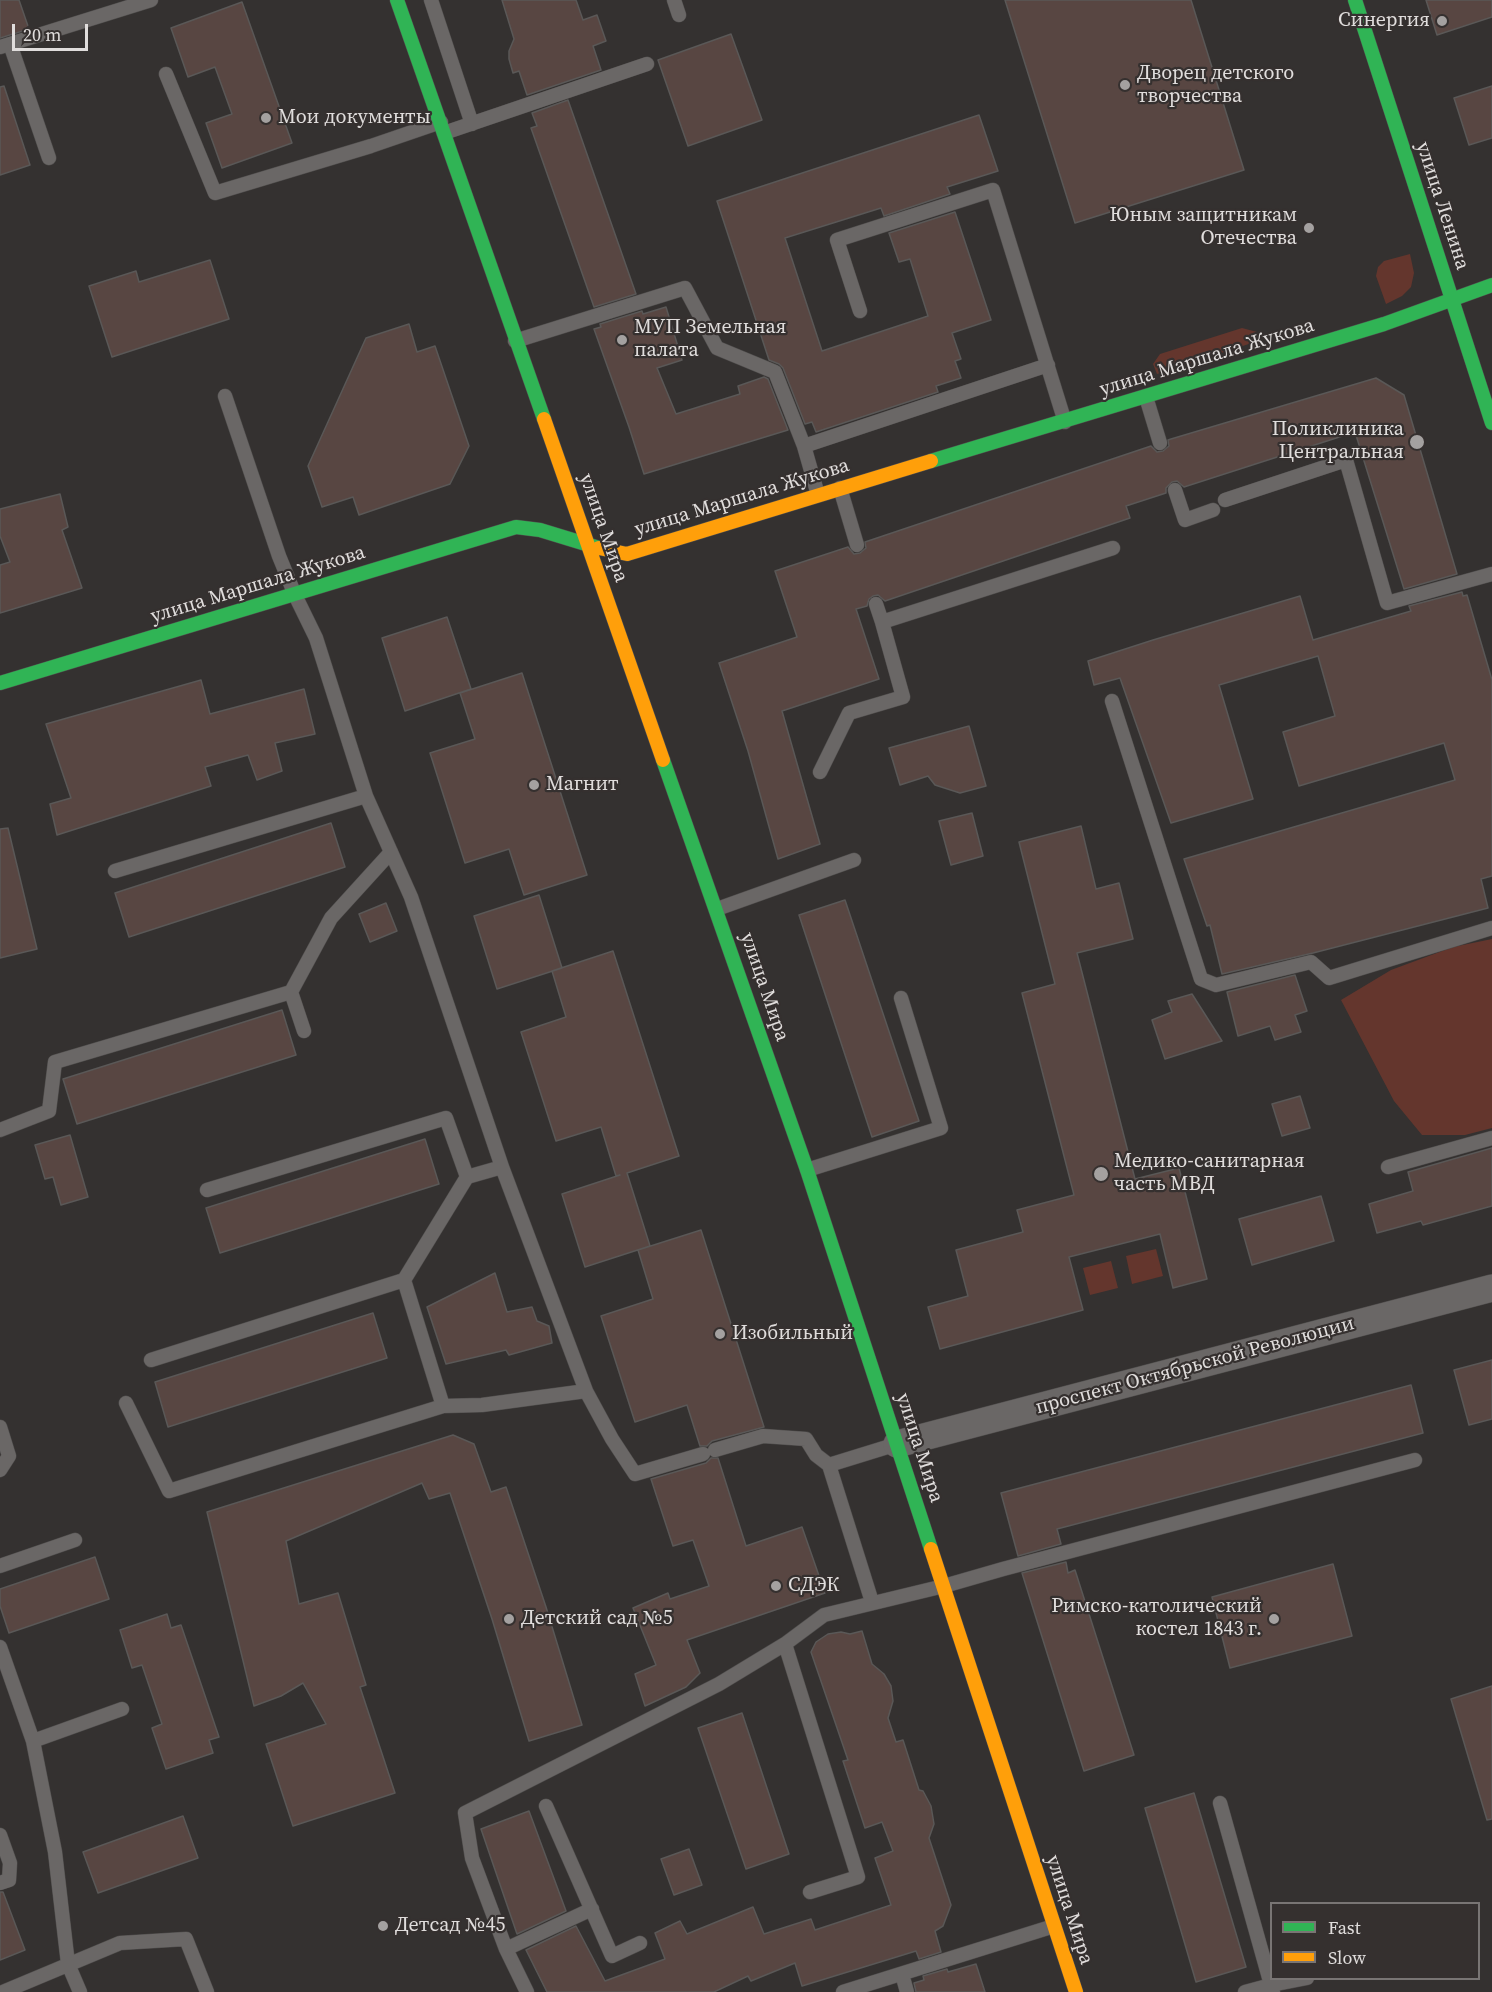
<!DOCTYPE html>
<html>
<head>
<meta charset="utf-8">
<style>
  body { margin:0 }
  #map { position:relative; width:1492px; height:1992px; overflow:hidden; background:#343130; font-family:"Source Serif 4",serif }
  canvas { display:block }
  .legend { position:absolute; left:1270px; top:1902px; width:210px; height:78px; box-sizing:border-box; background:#35302f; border:2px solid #797574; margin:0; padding:8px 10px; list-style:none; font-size:18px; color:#e0dddc }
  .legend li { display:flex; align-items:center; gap:12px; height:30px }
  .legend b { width:30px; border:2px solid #797574 }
  .scale { position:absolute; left:12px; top:24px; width:76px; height:27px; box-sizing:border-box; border:3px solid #e0dddc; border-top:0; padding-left:8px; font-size:18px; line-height:21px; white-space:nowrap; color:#e0dddc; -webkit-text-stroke:4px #35302f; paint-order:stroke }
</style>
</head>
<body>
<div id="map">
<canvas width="1492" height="1992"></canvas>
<ul class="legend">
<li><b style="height:8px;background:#30b455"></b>Fast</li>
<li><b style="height:8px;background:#ff9f0a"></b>Slow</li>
</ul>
<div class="scale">20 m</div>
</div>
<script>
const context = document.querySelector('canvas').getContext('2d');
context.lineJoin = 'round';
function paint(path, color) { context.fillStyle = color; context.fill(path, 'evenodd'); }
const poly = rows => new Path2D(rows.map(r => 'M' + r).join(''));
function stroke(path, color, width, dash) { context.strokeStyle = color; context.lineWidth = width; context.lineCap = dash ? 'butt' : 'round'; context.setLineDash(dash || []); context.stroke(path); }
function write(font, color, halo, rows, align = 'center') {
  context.font = font + ' "Source Serif 4",serif'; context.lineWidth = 4.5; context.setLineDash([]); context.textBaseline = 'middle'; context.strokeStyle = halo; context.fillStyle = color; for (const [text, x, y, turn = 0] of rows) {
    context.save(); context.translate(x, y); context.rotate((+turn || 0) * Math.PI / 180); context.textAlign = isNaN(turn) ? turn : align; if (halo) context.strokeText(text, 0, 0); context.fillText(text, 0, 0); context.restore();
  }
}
const green = poly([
  [1410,254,1414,273,1411,287,1402,296,1386,304,1376,276,1378,267,1384,261],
  [1242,328,1257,332,1261,340,1157,374,1153,364,1160,354],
  [1492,939,1492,1128,1465,1135,1422,1135,1394,1101,1341,1000,1391,970,1453,947],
  [1156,1249,1163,1276,1132,1284,1126,1256],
  [1111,1261,1118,1288,1090,1295,1083,1268]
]);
const building = poly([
  [0,0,19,0,29,29,0,38,0,0],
  [502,0,576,0,583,20,597,15,606,41,593,46,601,70,527,95,519,71,513,73,509,59,509,51,514,39,502,0],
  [1005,0,1191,0,1244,170,1075,223,1005,0],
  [1426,0,1492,0,1492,17,1437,35,1426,0],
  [242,2,292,143,222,168,206,123,232,114,215,67,188,77,171,28,242,2],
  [731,34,762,120,688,146,658,60,731,34],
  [4,86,30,165,0,175,0,87,4,86],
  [1492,86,1492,138,1469,145,1454,98,1492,86],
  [568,100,636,294,594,307,531,128,537,126,532,113,568,100],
  [979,115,998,171,947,187,950,194,884,216,881,208,785,238,822,351,928,316,910,259,899,262,889,233,955,212,991,320,952,333,961,359,955,361,961,378,936,386,938,392,816,432,812,422,805,424,783,368,779,364,769,360,717,201,979,115],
  [210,260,229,319,112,357,89,286,136,271,139,282,210,260],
  [666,307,682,360,657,368,676,414,740,394,738,386,764,377,768,379,788,430,644,474,629,427,594,329,601,327,600,324,642,311,643,314,666,307],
  [409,324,417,352,435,346,469,446,450,484,359,515,353,497,322,507,308,466,366,338,409,324],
  [1376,378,1404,395,1457,574,1404,589,1355,432,1184,487,1177,481,1172,482,1166,488,1166,493,1126,506,1130,518,885,601,878,595,873,596,869,599,867,606,856,609,879,679,782,711,820,844,778,859,748,751,719,663,797,637,775,571,848,547,854,554,860,553,866,548,865,542,1151,446,1157,452,1163,451,1169,446,1168,440,1171,439,1376,378],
  [60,494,68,527,62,530,82,588,0,613,0,565,10,562,0,536,0,509,60,494],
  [1462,592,1463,596,1467,595,1492,680,1492,876,1481,879,1488,908,1313,953,1222,974,1210,925,1207,926,1184,859,1455,780,1444,743,1299,786,1283,732,1335,716,1318,656,1219,685,1253,799,1171,823,1120,678,1094,685,1088,661,1153,640,1300,596,1313,640,1411,611,1409,606,1462,592],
  [447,617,471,689,405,711,382,638,447,617],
  [522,673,587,875,524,895,509,849,465,863,430,753,475,739,460,693,522,673],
  [201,680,210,714,304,689,315,734,275,743,282,771,257,780,248,755,205,767,211,786,57,835,50,804,71,798,46,724,201,680],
  [969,726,986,786,960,793,935,785,928,776,900,785,889,748,969,726],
  [972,813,983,856,951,865,939,821,972,813],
  [331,823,345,867,129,937,115,893,331,823],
  [1081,826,1096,889,1119,883,1133,939,1077,953,1135,1179,1179,1168,1207,1279,1173,1288,1160,1234,1069,1257,1083,1310,940,1349,928,1307,968,1296,956,1250,1023,1232,1017,1210,1074,1195,1022,993,1055,984,1019,842,1081,826],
  [8,828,37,949,0,958,0,829,8,828],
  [539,895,562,968,497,989,474,916,539,895],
  [845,900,919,1121,872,1137,799,915,845,900],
  [386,903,397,931,370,942,359,914,386,903],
  [613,951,679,1156,627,1173,650,1246,585,1267,562,1194,620,1175,616,1176,601,1127,556,1141,521,1032,566,1017,552,971,613,951],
  [1295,975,1307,1011,1295,1015,1301,1032,1275,1040,1270,1026,1238,1036,1227,992,1295,975],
  [1192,994,1222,1041,1165,1059,1152,1020,1172,1012,1168,1001,1192,994],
  [282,1010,296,1055,77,1124,63,1079,282,1010],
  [1300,1096,1310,1128,1282,1136,1272,1104,1300,1096],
  [70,1135,88,1197,61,1205,53,1177,45,1179,35,1145,70,1135],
  [425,1139,439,1184,220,1253,206,1208,425,1139],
  [1492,1148,1492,1206,1423,1225,1421,1221,1377,1233,1369,1204,1413,1191,1408,1172,1492,1148],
  [1321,1196,1334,1241,1252,1265,1239,1219,1321,1196],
  [701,1230,764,1427,712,1441,707,1446,700,1446,687,1405,635,1422,601,1316,653,1299,638,1250,701,1230],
  [495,1273,507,1312,532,1307,537,1321,549,1326,552,1343,509,1355,506,1350,446,1364,427,1307,495,1273],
  [373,1313,387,1358,168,1427,155,1382,373,1313],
  [1492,1360,1492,1419,1469,1425,1454,1370,1492,1360],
  [1411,1385,1423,1433,1057,1529,1061,1544,1018,1556,1001,1493,1411,1385],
  [453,1435,474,1444,491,1492,506,1487,546,1607,582,1725,529,1741,492,1619,450,1493,429,1499,422,1483,286,1541,299,1604,338,1593,366,1685,360,1687,395,1793,293,1826,266,1744,326,1724,303,1683,281,1696,254,1706,207,1512,453,1435],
  [711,1458,718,1458,746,1546,802,1527,825,1593,687,1640,700,1673,686,1687,645,1706,635,1674,656,1665,633,1608,668,1593,670,1599,709,1586,693,1540,673,1546,651,1479,706,1463,711,1458],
  [95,1557,109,1599,9,1633,0,1606,0,1589,95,1557],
  [1066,1562,1068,1573,1075,1570,1134,1755,1084,1771,1022,1573,1066,1562],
  [1333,1564,1352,1636,1230,1668,1212,1597,1333,1564],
  [167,1614,171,1628,181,1625,219,1737,209,1740,213,1753,166,1769,152,1728,162,1724,142,1665,132,1668,120,1630,167,1614],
  [862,1631,872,1664,884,1674,891,1686,893,1701,888,1718,896,1742,903,1740,919,1790,923,1791,931,1806,934,1824,929,1838,951,1905,943,1926,935,1931,941,1952,919,1959,916,1951,802,1986,795,1963,751,1981,748,1976,714,1992,547,1992,526,1950,576,1926,605,1981,665,1959,655,1933,680,1921,687,1934,753,1907,764,1934,811,1919,815,1930,891,1905,875,1858,893,1851,882,1822,865,1828,843,1761,848,1760,811,1652,816,1642,828,1634,841,1632,850,1634,862,1631],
  [1492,1686,1492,1819,1487,1820,1451,1699,1492,1686],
  [742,1713,789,1854,746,1869,698,1728,742,1713],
  [1194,1793,1246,1967,1196,1982,1145,1808,1194,1793],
  [529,1811,566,1911,517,1934,481,1829,529,1811],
  [183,1816,198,1858,98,1893,83,1852,183,1816],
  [689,1849,702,1885,674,1895,661,1859,689,1849],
  [0,1892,3,1892,25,1950,0,1960,0,1892],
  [976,1964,985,1992,916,1992,914,1983,924,1980,923,1976,947,1969,948,1972,976,1964]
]);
const lane = poly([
  [431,0,472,124],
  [674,0,679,15],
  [10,44,49,158],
  [0,47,151,0],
  [166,74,215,193,371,146,441,122],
  [444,133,647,64],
  [860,311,837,240,993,190,1065,422],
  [515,341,685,288,717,348,775,372,804,446,818,495],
  [225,396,279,556,295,595,316,638,366,796,411,897,502,1167,467,1177,404,1280,443,1406,482,1405,586,1391],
  [1146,397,1160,443],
  [804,446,1048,365],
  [840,488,857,545],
  [1175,490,1185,520,1213,510],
  [1225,500,1346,460,1387,603,1492,574],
  [876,604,882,622,1113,548],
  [1112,701,1201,979,1216,985,1311,962,1329,978,1492,928],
  [820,772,849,713,903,697,882,622],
  [115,871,366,796],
  [717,909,854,860],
  [291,992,304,1031],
  [0,1130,49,1111,55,1062,291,992,331,918,391,852],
  [502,1167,586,1391,612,1439,635,1474,703,1454],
  [1388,1167,1492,1138],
  [807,1170,941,1128,901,998],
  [207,1190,446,1118,467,1177],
  [151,1360,404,1280],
  [126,1403,169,1491,443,1406],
  [0,1427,9,1456,0,1470],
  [715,1450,763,1436,806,1439,816,1455,829,1465,897,1444],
  [829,1465,872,1602],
  [0,1566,75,1540],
  [0,1647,33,1741,55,1852,68,1964,80,1992],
  [33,1741,122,1709],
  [1220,1803,1273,1992],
  [546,1806,612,1956,640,1943],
  [0,1835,10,1863,9,1880,0,1883],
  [810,1892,858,1877,785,1644,824,1615,944,1586,1003,1569,1415,1460],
  [592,1909,506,1949,472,1858,465,1813,719,1684,785,1644],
  [506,1949,527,1992],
  [902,1974,907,1992],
  [3,1992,120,1943,186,1939,207,1992],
  [843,1992,1054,1926],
  [1245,1992,1271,1985,1307,1978]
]);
const street = poly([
  [897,1444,1492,1288]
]);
const fast = poly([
  [397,0,544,419],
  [1355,0,1492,423],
  [931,461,1384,324,1492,285],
  [0,683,516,527,540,530,599,548],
  [663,760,807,1170,931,1549]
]);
const slow = poly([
  [544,419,663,760],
  [599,548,627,554,931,461],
  [931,1549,1076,1992]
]);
const markers = [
  [1442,21,6,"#a4a1a0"],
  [1125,85,6,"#a4a1a0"],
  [266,118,6,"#a4a1a0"],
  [1309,228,6,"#a4a1a0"],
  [622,340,6,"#a4a1a0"],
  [1417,442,8,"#a4a1a0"],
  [534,785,6,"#a4a1a0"],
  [1101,1174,8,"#a4a1a0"],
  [720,1334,6,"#a4a1a0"],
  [776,1586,6,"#a4a1a0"],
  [509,1619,6,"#a4a1a0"],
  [1274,1619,6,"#a4a1a0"],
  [383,1926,6,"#a4a1a0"]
];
const poiNames = [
  ["Синергия",1430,21,"right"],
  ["Дворец детского",1137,74],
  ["творчества",1137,97],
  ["Мои документы",278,118],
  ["Юным защитникам",1297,216,"right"],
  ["Отечества",1297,239,"right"],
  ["МУП Земельная",634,328],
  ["палата",634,351],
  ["Поликлиника",1404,430,"right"],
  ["Центральная",1404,453,"right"],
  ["Магнит",546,785],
  ["Медико-санитарная",1114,1162],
  ["часть МВД",1114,1185],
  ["Изобильный",732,1334],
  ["СДЭК",788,1586],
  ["Римско-католический",1262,1607,"right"],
  ["костел 1843 г.",1262,1630,"right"],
  ["Детский сад №5",521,1619],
  ["Детсад №45",395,1926]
];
const streetNames = [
  ["улица Ленина",1442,206,72],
  ["улица Маршала Жукова",1207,358,-17],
  ["улица Маршала Жукова",742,498,-17],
  ["улица Мира",603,528,71],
  ["улица Маршала Жукова",258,585,-17],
  ["улица Мира",764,987,71],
  ["проспект Октябрьской Революции",1195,1366,-15],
  ["улица Мира",919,1448,72],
  ["улица Мира",1069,1910,72]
];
paint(green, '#64362d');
paint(building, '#584642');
stroke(building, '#5a5857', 1.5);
stroke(lane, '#4f4d4c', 15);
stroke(street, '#4f4d4c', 28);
stroke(fast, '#4f4d4c', 15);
stroke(slow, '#4f4d4c', 15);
stroke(lane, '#6a6766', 14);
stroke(street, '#6a6766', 27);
stroke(fast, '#30b455', 14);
stroke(slow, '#ff9f0a', 14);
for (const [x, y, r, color] of markers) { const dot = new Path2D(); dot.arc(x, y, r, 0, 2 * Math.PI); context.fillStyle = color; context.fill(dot); stroke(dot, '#35302f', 2); }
write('20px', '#e0dddc', '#35302f', poiNames, 'left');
write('20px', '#e0dddc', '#35302f', streetNames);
</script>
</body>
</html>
